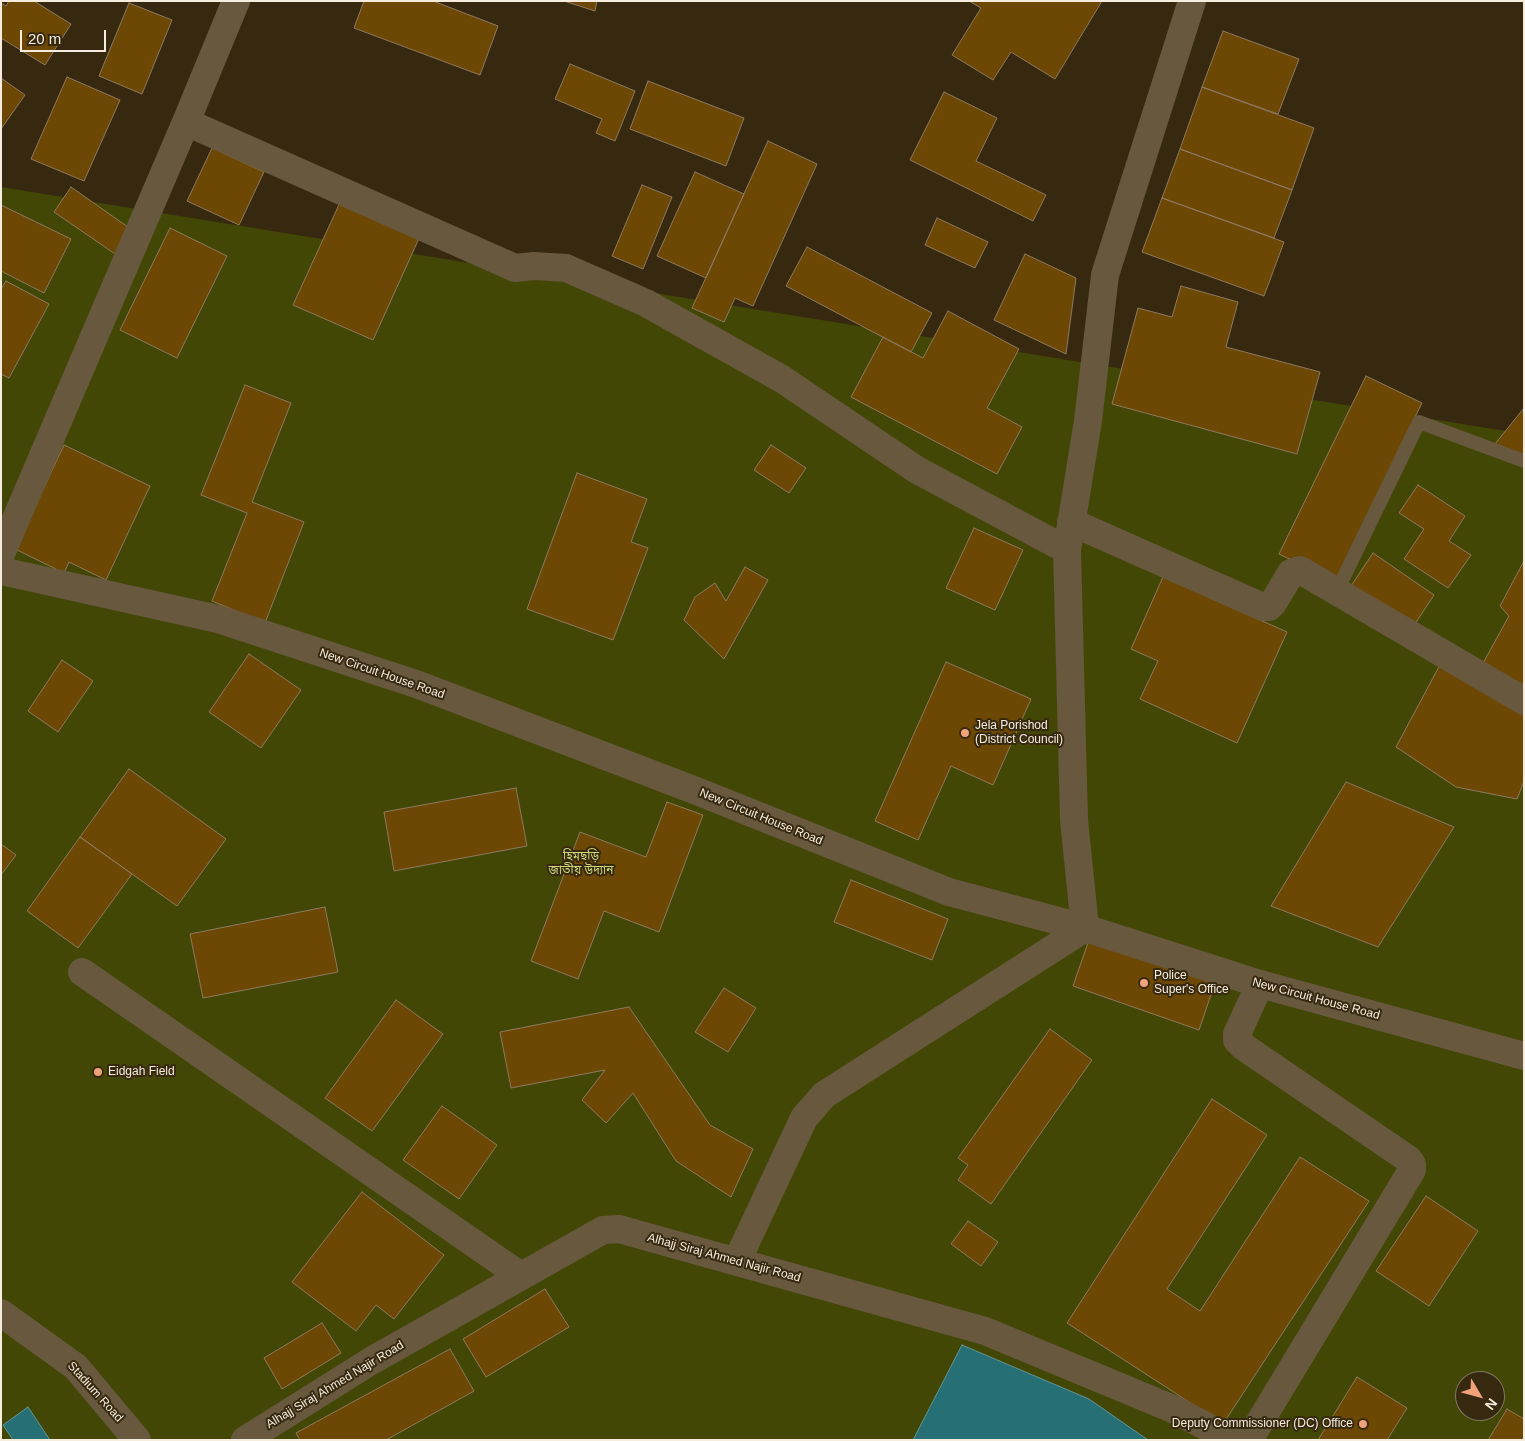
<!DOCTYPE html>
<html>
<head>
<meta charset="utf-8">
<style>
  body { margin:0 }
  #map { position:relative; width:1525px; height:1441px; overflow:hidden; background:#372910; font-family:Arial,sans-serif }
  canvas { display:block }
  .frame { position:absolute; inset:0; border:2px solid #f6edde; pointer-events:none }
  .north { position:absolute; left:1455px; top:1371px; width:50px; height:50px; box-sizing:border-box; background:#372910; border:1px solid #837762; border-radius:50%; rotate:127deg; font-size:14px; font-weight:700; line-height:20px; text-align:center; color:#f6edde }
  .north::after { content:''; display:block; margin:auto; width:18px; height:22px; background:#f0a27a; clip-path:polygon(50% 0,100% 100%,50% 72%,0 100%) }
  .scale { position:absolute; left:20px; top:30px; width:86px; height:22px; box-sizing:border-box; border:2px solid #f6edde; border-top:0; padding-left:6px; font-size:15px; line-height:18px; white-space:nowrap; color:#f6edde; -webkit-text-stroke:4px #372910; paint-order:stroke }
</style>
</head>
<body>
<div id="map">
<canvas width="1525" height="1441"></canvas>
<div class="frame"></div>
<div class="north">N</div>
<div class="scale">20 m</div>
</div>
<script>
const context = document.querySelector('canvas').getContext('2d');
context.lineJoin = 'round';
function paint(path, color) { context.fillStyle = color; context.fill(path, 'evenodd'); }
const poly = rows => new Path2D(rows.map(r => 'M' + r).join(''));
function stroke(path, color, width, dash) { context.strokeStyle = color; context.lineWidth = width; context.lineCap = dash ? 'butt' : 'round'; context.setLineDash(dash || []); context.stroke(path); }
function write(font, color, halo, rows, align = 'center') {
  context.font = font + ' Arial,"Noto Sans Bengali",sans-serif'; context.lineWidth = 4; context.setLineDash([]); context.textBaseline = 'middle'; context.strokeStyle = halo; context.fillStyle = color; for (const [text, x, y, turn = 0] of rows) {
    context.save(); context.translate(x, y); context.rotate((+turn || 0) * Math.PI / 180); context.textAlign = isNaN(turn) ? turn : align; if (halo) context.strokeText(text, 0, 0); context.fillText(text, 0, 0); context.restore();
  }
}
const green = poly([
  [1,187,1524,434,1524,1440,1,1440],
  [1465,1381,1495,1381,1495,1411,1465,1411]
]);
const water = poly([
  [962,1345,1089,1399,1148,1440,913,1440,962,1345],
  [28,1407,50,1440,13,1440,3,1425,28,1407]
]);
const building = poly([
  [9,1,34,1,71,24,45,65,1,38,1,3,6,6,9,1],
  [364,1,433,1,498,26,480,75,354,28,364,1],
  [564,1,597,1,595,11,564,1],
  [969,1,1102,1,1055,79,1011,52,993,80,952,55,981,8,969,1],
  [129,3,172,20,142,94,99,76,129,3],
  [1223,31,1299,59,1278,114,1202,87,1223,31],
  [570,64,635,91,615,141,596,133,602,119,555,99,570,64],
  [67,77,120,100,84,181,31,159,67,77],
  [1,78,25,95,1,129,1,78],
  [648,81,744,118,726,166,630,129,648,81],
  [1202,87,1314,128,1292,190,1180,149,1202,87],
  [944,92,997,118,976,161,1046,195,1033,221,910,160,944,92],
  [768,141,817,164,753,306,735,298,724,322,692,308,768,141],
  [212,148,264,172,239,225,187,201,212,148],
  [1180,149,1292,190,1274,238,1162,198,1180,149],
  [695,172,744,194,706,278,657,256,695,172],
  [642,185,672,197,643,269,612,256,642,185],
  [71,187,135,232,118,256,54,212,71,187],
  [342,198,421,234,373,340,293,305,342,198],
  [1162,198,1284,242,1264,296,1142,252,1162,198],
  [1,205,71,239,44,293,1,271,1,205],
  [937,218,988,242,975,268,925,245,937,218],
  [170,228,227,256,177,358,120,330,170,228],
  [807,247,932,313,911,352,786,286,807,247],
  [1025,254,1076,278,1066,354,994,320,1025,254],
  [6,281,49,304,9,378,1,374,1,289,6,281],
  [1181,286,1238,302,1226,347,1320,372,1297,454,1112,404,1138,308,1172,317,1181,286],
  [948,311,1019,349,987,408,1022,427,997,474,851,397,883,337,923,358,948,311],
  [1366,376,1422,403,1335,581,1279,554,1366,376],
  [245,385,291,403,252,502,304,522,265,623,212,601,247,513,201,495,245,385],
  [1524,408,1524,465,1490,450,1524,408],
  [64,445,150,486,106,580,69,562,64,573,15,549,64,445],
  [771,445,806,468,789,493,754,470,771,445],
  [577,473,647,499,631,542,648,548,613,640,527,609,577,473],
  [1418,485,1465,516,1449,541,1471,555,1448,588,1404,559,1424,529,1399,513,1418,485],
  [974,528,1023,550,995,610,946,588,974,528],
  [1373,553,1434,595,1411,630,1349,589,1373,553],
  [1524,561,1524,688,1482,665,1509,616,1500,606,1524,561],
  [745,567,768,580,724,659,684,620,695,597,715,583,726,601,745,567],
  [1163,577,1287,632,1237,743,1140,699,1158,661,1131,649,1163,577],
  [249,654,301,690,261,748,209,712,249,654],
  [62,660,93,681,58,732,28,711,62,660],
  [946,662,1031,699,993,785,951,766,918,840,875,821,946,662],
  [1441,663,1524,707,1524,781,1517,799,1456,787,1396,747,1441,663],
  [129,769,226,839,177,906,80,837,129,769],
  [1346,782,1454,827,1378,947,1271,906,1346,782],
  [516,788,527,846,394,871,384,812,516,788],
  [667,802,703,815,659,932,604,911,578,979,531,961,580,832,646,857,667,802],
  [80,837,132,874,78,948,27,911,80,837],
  [1,844,16,855,1,875,1,844],
  [851,880,948,919,932,960,834,922,851,880],
  [325,907,338,972,203,998,190,934,325,907],
  [1090,937,1216,980,1199,1030,1073,986,1090,937],
  [724,988,756,1008,728,1052,695,1032,724,988],
  [396,1000,443,1034,372,1131,325,1098,396,1000],
  [629,1007,710,1125,753,1149,731,1197,676,1161,633,1093,606,1123,582,1100,605,1070,511,1088,500,1032,629,1007],
  [1050,1029,1092,1060,991,1204,958,1180,968,1165,958,1158,1050,1029],
  [1212,1099,1267,1135,1167,1289,1200,1311,1300,1157,1369,1201,1223,1424,1067,1323,1212,1099],
  [442,1106,497,1145,459,1199,403,1160,442,1106],
  [362,1192,444,1255,394,1319,376,1305,356,1331,292,1282,362,1192],
  [1426,1196,1478,1231,1429,1306,1376,1271,1426,1196],
  [968,1221,998,1242,981,1266,951,1244,968,1221],
  [545,1289,569,1327,486,1377,463,1339,545,1289],
  [322,1323,341,1353,282,1389,264,1358,322,1323],
  [450,1349,474,1391,386,1440,300,1440,296,1433,450,1349],
  [1357,1377,1407,1408,1387,1440,1318,1440,1357,1377],
  [1507,1409,1524,1419,1524,1440,1488,1440,1507,1409]
]);
const lane = poly([
  [1337,591,1419,422,1524,461]
]);
const street = poly([
  [186,122,236,1],
  [1071,522,1263,607,1269,607,1273,603,1291,573,1300,570,1524,701],
  [1,554,186,122,515,268,534,266,566,268,646,303,782,379,917,470,1067,550],
  [82,972,521,1276],
  [737,1261,804,1118,824,1095,1085,928,1074,820,1067,550,1088,421,1105,275,1192,1],
  [1,1313,76,1367,137,1440],
  [245,1440,371,1361,603,1230,619,1229,985,1331,1173,1409,1232,1440],
  [1249,1440,1412,1170,1412,1164,1408,1159,1244,1047,1237,1040,1237,1034,1260,984]
]);
const secondary = poly([
  [1,571,218,619,419,685,694,790,949,892,1085,928,1260,984,1524,1056]
]);
const markers = [
  [965,733,5,"#f0a27a"],
  [1144,983,5,"#f0a27a"],
  [98,1072,5,"#f0a27a"],
  [1363,1424,5,"#f0a27a"]
];
const streetNames = [
  ["New Circuit House Road",382,674,19],
  ["New Circuit House Road",761,817,22],
  ["New Circuit House Road",1316,999,15],
  ["Alhajj Siraj Ahmed Najir Road",724,1258,15],
  ["Alhajj Siraj Ahmed Najir Road",335,1385,-31],
  ["Stadium Road",95,1392,48]
];
const poiNames = [
  ["Jela Porishod",975,726],
  ["(District Council)",975,740],
  ["Police",1154,976],
  ["Super's Office",1154,990],
  ["Eidgah Field",108,1072],
  ["Deputy Commissioner (DC) Office",1353,1424,"right"]
];
const parkNames = [
  ["হিমছড়ি",581,857],
  ["জাতীয় উদ্যান",581,871]
];
paint(green, '#424706');
paint(water, '#256f75');
stroke(water, '#649594', 1);
paint(building, '#6d4805');
stroke(building, '#8d7960', 1);
stroke(lane, '#67583e', 14);
stroke(street, '#67583e', 28);
stroke(secondary, '#67583e', 28);
for (const [x, y, r, color] of markers) { const dot = new Path2D(); dot.arc(x, y, r, 0, 2 * Math.PI); context.fillStyle = color; context.fill(dot); stroke(dot, '#372910', 2); }
write('12px', '#f6edde', '#372910', streetNames);
write('12px', '#f6edde', '#372910', poiNames, 'left');
write('12px', '#cdd97b', '#372910', parkNames);
</script>
</body>
</html>
